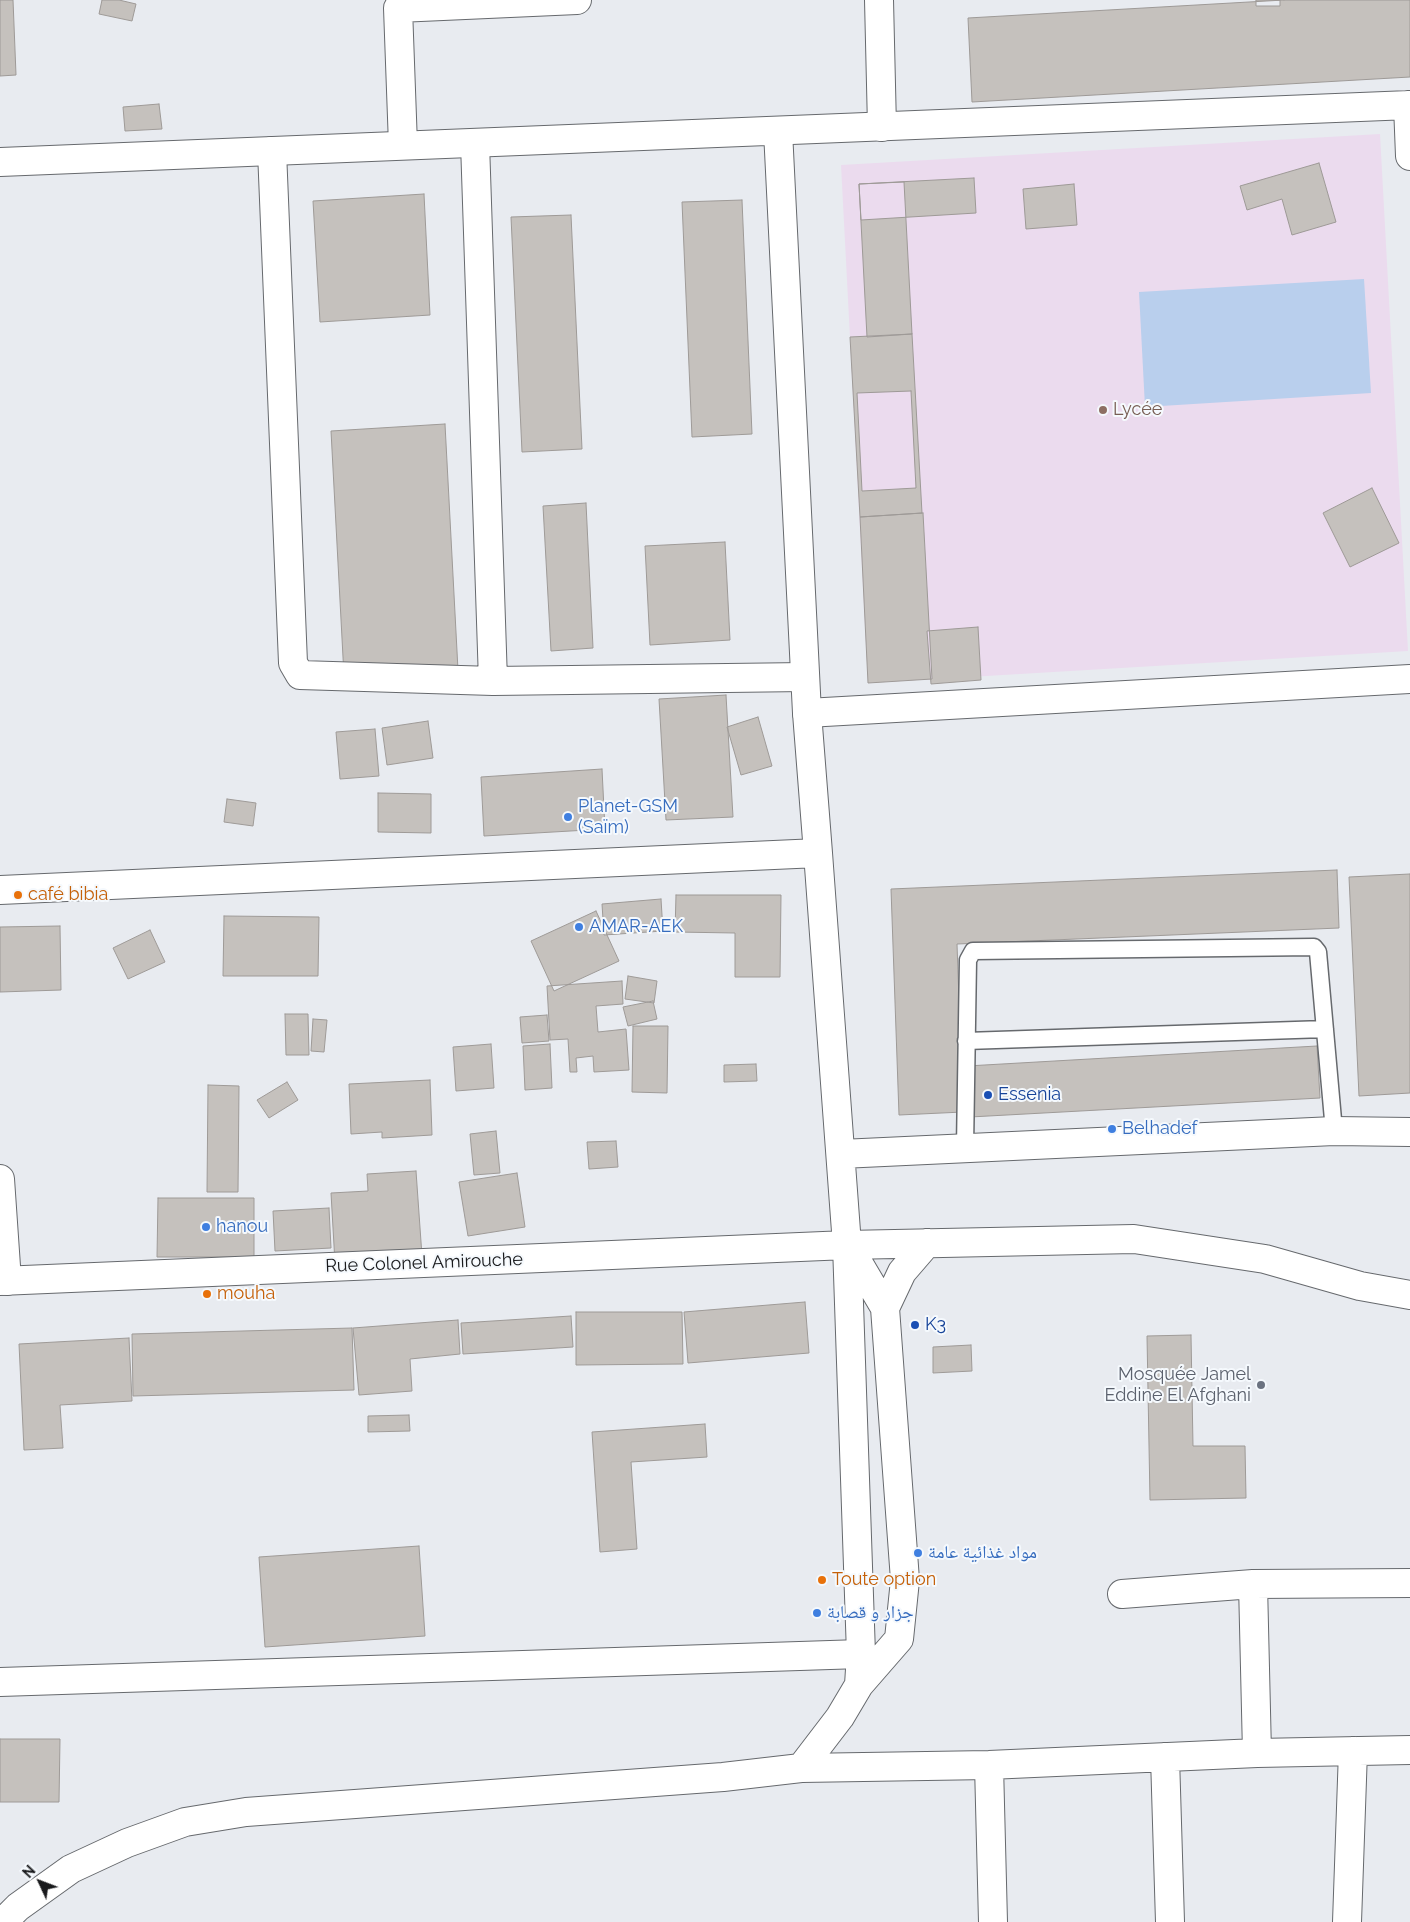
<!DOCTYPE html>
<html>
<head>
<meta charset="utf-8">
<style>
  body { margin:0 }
  #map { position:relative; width:1410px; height:1922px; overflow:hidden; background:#e8ebf0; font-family:Raleway,sans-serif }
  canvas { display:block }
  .north { position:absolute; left:15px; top:1857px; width:50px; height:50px; -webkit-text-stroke:4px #f5f9fd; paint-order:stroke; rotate:313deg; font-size:14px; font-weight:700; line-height:20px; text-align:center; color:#191a1c }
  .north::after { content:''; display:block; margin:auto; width:18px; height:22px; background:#191a1c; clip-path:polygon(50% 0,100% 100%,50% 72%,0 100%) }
</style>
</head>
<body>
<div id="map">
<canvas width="1410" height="1922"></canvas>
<div class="north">N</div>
</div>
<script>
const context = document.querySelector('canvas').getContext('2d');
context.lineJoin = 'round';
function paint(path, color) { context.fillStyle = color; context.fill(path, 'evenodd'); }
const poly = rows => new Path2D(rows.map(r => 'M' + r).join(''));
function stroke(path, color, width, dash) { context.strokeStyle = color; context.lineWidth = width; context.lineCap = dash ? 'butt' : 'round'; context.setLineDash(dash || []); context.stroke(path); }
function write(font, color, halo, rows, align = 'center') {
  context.font = font + ' Raleway,"Noto Naskh Arabic",sans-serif'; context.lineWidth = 4; context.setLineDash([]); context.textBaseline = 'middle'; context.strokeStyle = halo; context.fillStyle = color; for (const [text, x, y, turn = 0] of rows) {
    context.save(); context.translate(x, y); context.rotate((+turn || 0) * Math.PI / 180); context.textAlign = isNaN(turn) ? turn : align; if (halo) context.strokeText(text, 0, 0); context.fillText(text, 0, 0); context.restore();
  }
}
const education = poly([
  [1380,134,1408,651,868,683,841,165]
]);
const green = poly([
  [1364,279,1371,393,1145,407,1139,292]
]);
const building = poly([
  [0,0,13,0,16,75,0,76,0,0],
  [102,0,119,0,136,4,132,21,99,14,102,0],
  [1256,0,1280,0,1280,6,1256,6,1256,0],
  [1284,0,1410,0,1410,77,972,102,968,18,1284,0],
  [159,104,162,129,125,131,123,107,159,104],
  [1319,163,1336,222,1292,235,1282,199,1247,210,1240,186,1319,163],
  [974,178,976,213,861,220,859,184,974,178],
  [904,182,912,334,867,337,859,184,904,182],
  [1074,184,1077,225,1026,229,1023,189,1074,184],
  [424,194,430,315,320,322,313,201,424,194],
  [742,200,752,434,692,437,682,202,742,200],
  [571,215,582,449,522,452,511,217,571,215],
  [912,334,922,513,860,517,850,337,912,334],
  [911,391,916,488,862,491,857,393,911,391],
  [445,424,458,670,344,676,331,431,445,424],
  [1372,488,1399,543,1350,567,1323,513,1372,488],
  [586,503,593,648,551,651,543,506,586,503],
  [923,513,932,679,868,683,860,517,923,513],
  [725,542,730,640,650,645,645,546,725,542],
  [978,627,981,680,931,684,927,631,978,627],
  [726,695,733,817,666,820,659,699,726,695],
  [758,717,772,766,741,775,727,727,758,717],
  [428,721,433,758,387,765,382,728,428,721],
  [375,729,379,776,340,779,336,732,375,729],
  [602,769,605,829,484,836,481,777,602,769],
  [378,793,431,794,431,833,378,832,378,793],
  [227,799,256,803,253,826,224,822,227,799],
  [1337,870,1339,928,957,944,963,1112,899,1115,891,889,1337,870],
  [1410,874,1410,1093,1359,1096,1349,877,1410,874],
  [676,895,781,895,780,977,735,977,735,933,675,932,676,895],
  [661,899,663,931,604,935,602,904,661,899],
  [596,911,619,961,554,991,531,941,596,911],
  [224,916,319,917,318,976,223,976,224,916],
  [60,926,61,990,0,992,0,927,60,926],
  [150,930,165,962,128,979,113,948,150,930],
  [628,976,657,981,654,1003,625,999,628,976],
  [622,981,623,1004,596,1006,598,1032,626,1029,629,1070,594,1072,593,1056,576,1058,577,1072,570,1072,568,1039,550,1040,547,986,622,981],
  [653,1001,657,1019,628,1026,623,1007,653,1001],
  [285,1014,308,1014,309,1055,286,1055,285,1014],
  [547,1015,549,1041,522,1043,520,1017,547,1015],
  [313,1019,327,1020,324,1052,311,1051,313,1019],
  [633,1026,668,1026,667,1093,632,1092,633,1026],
  [491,1044,494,1088,456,1091,453,1047,491,1044],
  [550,1044,552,1088,525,1090,523,1046,550,1044],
  [1317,1046,1320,1098,970,1117,967,1066,1317,1046],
  [756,1064,757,1081,724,1082,724,1065,756,1064],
  [430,1080,432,1135,382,1138,382,1132,351,1134,349,1084,430,1080],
  [287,1082,298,1100,269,1118,257,1100,287,1082],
  [208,1085,239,1086,238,1192,207,1192,208,1085],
  [496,1131,500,1173,474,1175,470,1134,496,1131],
  [616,1141,618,1167,589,1169,587,1142,616,1141],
  [416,1171,422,1256,335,1263,331,1193,368,1191,367,1174,416,1171],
  [517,1173,525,1227,468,1236,459,1182,517,1173],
  [158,1198,254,1198,254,1257,157,1257,158,1198],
  [329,1208,331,1248,275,1251,273,1211,329,1208],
  [805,1302,809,1353,688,1363,684,1312,805,1302],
  [576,1312,682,1312,683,1364,576,1365,576,1312],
  [571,1316,573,1347,463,1354,461,1323,571,1316],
  [458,1320,460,1354,410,1359,412,1391,359,1395,353,1328,458,1320],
  [352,1328,354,1390,133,1396,132,1334,352,1328],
  [1191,1335,1193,1446,1245,1446,1246,1498,1150,1500,1147,1336,1191,1335],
  [129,1338,132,1401,60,1405,63,1448,24,1450,19,1344,129,1338],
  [971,1345,972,1371,933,1373,933,1347,971,1345],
  [409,1415,410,1431,368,1432,368,1416,409,1415],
  [705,1424,707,1457,631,1462,637,1549,600,1552,592,1432,705,1424],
  [419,1546,425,1636,265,1647,259,1557,419,1546],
  [0,1739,60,1739,59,1802,0,1802,0,1739]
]);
const lane = poly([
  [966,1041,1325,1029],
  [965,1147,968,960,973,951,1314,947,1318,952,1334,1131]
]);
const street = poly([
  [879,0,882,127],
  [475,143,493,681,805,677],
  [403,145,398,8,577,0],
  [272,151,293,663,300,675,493,681],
  [807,713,1410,679],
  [0,1179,7,1281],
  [1253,1584,1257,1753],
  [1122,1594,1253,1584,1410,1583],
  [0,1682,861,1654],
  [1165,1757,1170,1922],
  [989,1765,993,1922],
  [801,1768,989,1765,1257,1753,1410,1750],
  [1347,1922,1353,1751]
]);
const secondary = poly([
  [1408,105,1410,156],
  [778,131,807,713,818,853],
  [0,162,1410,105],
  [0,890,818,853,847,1245,861,1654,859,1685],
  [841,1154,1334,1131,1410,1132],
  [0,1281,847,1245,1134,1239,1265,1259,1360,1286,1410,1295],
  [885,1308,902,1272,927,1243],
  [3,1922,18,1907,71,1869,127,1843,185,1822,246,1812,723,1777,801,1768,840,1717,859,1685,899,1639,905,1580,885,1308,849,1247]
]);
const markers = [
  [1103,410,5,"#8d6e63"],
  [568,817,5,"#3f7fe0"],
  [18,895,5,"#e8710a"],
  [579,927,5,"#3f7fe0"],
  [988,1095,5,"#1a4fb4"],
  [1112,1129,5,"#3f7fe0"],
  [206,1227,5,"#3f7fe0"],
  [207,1294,5,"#e8710a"],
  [915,1325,5,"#1a4fb4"],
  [1261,1385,5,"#6b7280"],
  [918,1553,5,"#3f7fe0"],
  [822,1580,5,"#e8710a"],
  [817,1613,5,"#3f7fe0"]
];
const educationNames = [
  ["Lycée",1113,410]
];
const shopNames = [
  ["Planet-GSM",578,807],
  ["(Saïm)",578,828],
  ["AMAR-AEK",589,927],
  ["Belhadef",1122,1129],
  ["hanou",216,1227],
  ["مواد غذائية عامة",928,1553],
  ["جزار و قصابة",827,1613]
];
const foodNames = [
  ["café bibia",28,895],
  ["mouha",217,1294],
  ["Toute option",832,1580]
];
const transitNames = [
  ["Essenia",998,1095],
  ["K3",925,1325]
];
const streetNames = [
  ["Rue Colonel Amirouche",424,1263,-2]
];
const worshipNames = [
  ["Mosquée Jamel",1251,1375],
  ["Eddine El Afghani",1251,1396]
];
paint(education, '#ebdbee');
paint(green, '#b9cfed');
paint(building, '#c5c1bd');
stroke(building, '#9e9a97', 1);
stroke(lane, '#66696d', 19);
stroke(street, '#66696d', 30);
stroke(secondary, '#66696d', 30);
stroke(lane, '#fff', 16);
stroke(street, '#fff', 28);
stroke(secondary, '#fff', 28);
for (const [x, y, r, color] of markers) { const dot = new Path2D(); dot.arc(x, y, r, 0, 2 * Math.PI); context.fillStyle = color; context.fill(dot); stroke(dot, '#f5f9fd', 2); }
write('18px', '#785e54', '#f5f9fd', educationNames, 'left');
write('18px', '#366cbe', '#f5f9fd', shopNames, 'left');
write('18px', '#c56008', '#f5f9fd', foodNames, 'left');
write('18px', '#164399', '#f5f9fd', transitNames, 'left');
write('18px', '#191a1c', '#f5f9fd', streetNames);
write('18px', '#5b616d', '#f5f9fd', worshipNames, 'right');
</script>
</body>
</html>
